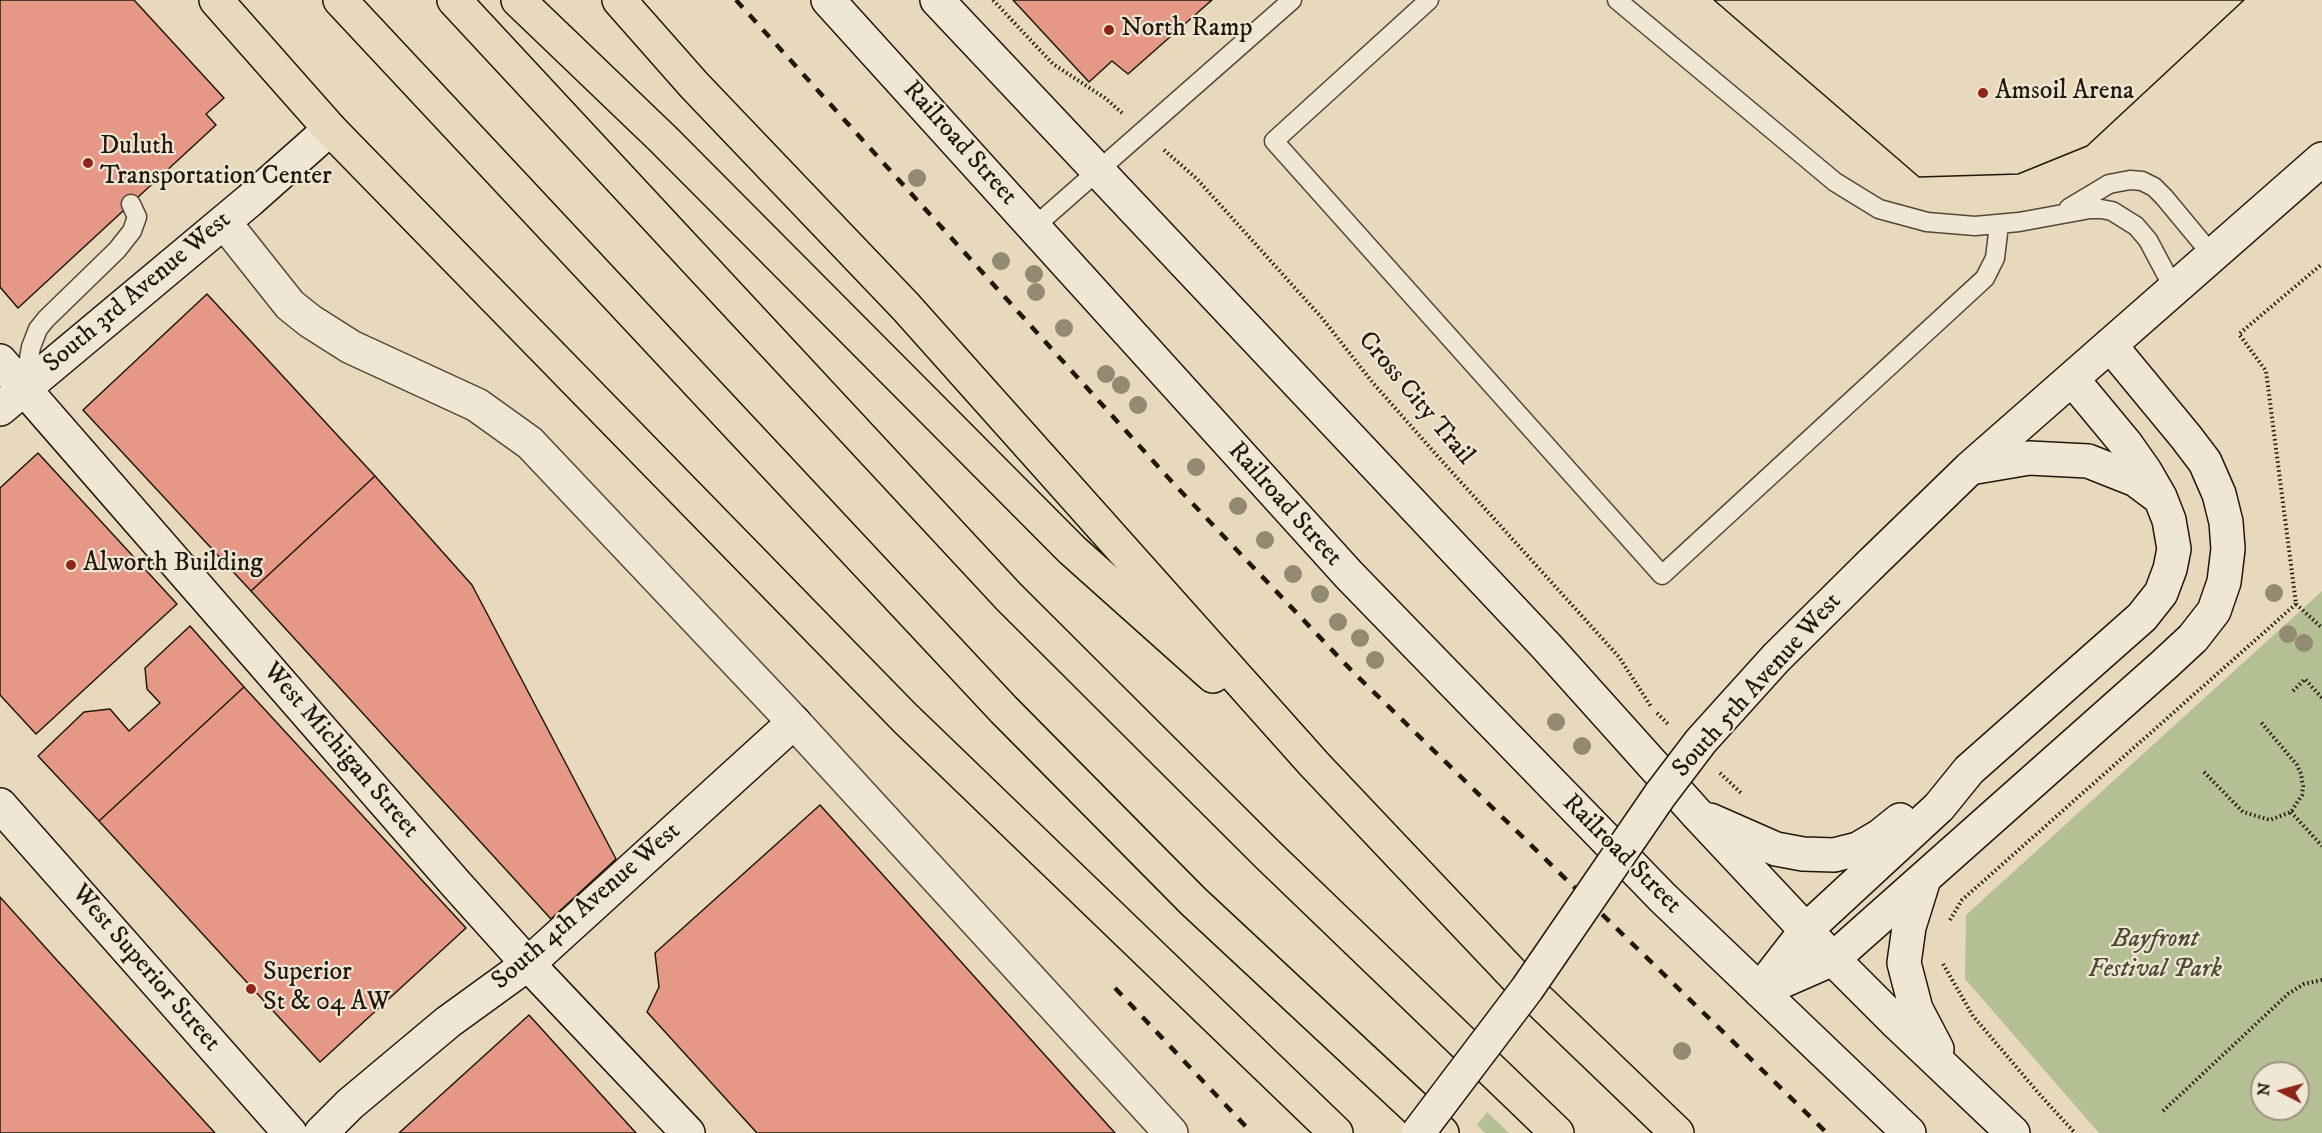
<!DOCTYPE html>
<html>
<head>
<meta charset="utf-8">
<style>
  body { margin:0 }
  #map { position:relative; width:2322px; height:1133px; overflow:hidden; background:#e8d9bd; font-family:"IM FELL DW Pica",serif }
  canvas { display:block }
  .north { position:absolute; left:2250px; top:1061px; width:60px; height:60px; box-sizing:border-box; background:#f0e6d4; border:2px solid #9d9384; border-radius:50%; rotate:276deg; font-size:16px; font-weight:700; line-height:24px; text-align:center; color:#20170d }
  .north::after { content:''; display:block; margin:auto; width:21px; height:27px; background:#8f2418; clip-path:polygon(50% 0,100% 100%,50% 72%,0 100%) }
</style>
</head>
<body>
<div id="map">
<canvas width="2322" height="1133"></canvas>
<div class="north">N</div>
</div>
<script>
const context = document.querySelector('canvas').getContext('2d');
context.lineJoin = 'round';
function paint(path, color) { context.fillStyle = color; context.fill(path, 'evenodd'); }
const poly = rows => new Path2D(rows.map(r => 'M' + r).join(''));
function stroke(path, color, width, dash) { context.strokeStyle = color; context.lineWidth = width; context.lineCap = dash ? 'butt' : 'round'; context.setLineDash(dash || []); context.stroke(path); }
function write(font, color, halo, rows, align = 'center') {
  context.font = font + ' "IM FELL DW Pica",serif'; context.lineWidth = 4.5; context.setLineDash([]); context.textBaseline = 'middle'; context.strokeStyle = halo; context.fillStyle = color; for (const [text, x, y, turn = 0] of rows) {
    context.save(); context.translate(x, y); context.rotate((+turn || 0) * Math.PI / 180); context.textAlign = isNaN(turn) ? turn : align; if (halo) context.strokeText(text, 0, 0); context.fillText(text, 0, 0); context.restore();
  }
}
const green = poly([
  [2322,591,2322,1133,2099,1133,1965,979,1966,915],
  [2262,1073,2298,1073,2298,1109,2262,1109],
  [1487,1112,1509,1133,1485,1133,1477,1125]
]);
const building = poly([
  [0,0,134,0,224,98,206,114,216,125,18,308,0,287,0,0],
  [1013,0,1212,0,1128,74,1112,61,1089,82,1013,0],
  [1714,0,2244,0,2087,146,2018,174,1919,177,1714,0],
  [1714,0,2244,0,2087,146,2018,174,1919,177,1714,0],
  [207,294,375,476,251,591,83,410,207,294],
  [38,453,177,604,36,734,0,695,0,488,38,453],
  [375,476,472,585,616,859,551,919,251,591,375,476],
  [190,626,244,687,99,821,38,756,84,712,110,709,129,731,160,703,147,689,145,668,190,626],
  [244,687,466,928,320,1062,99,821,244,687],
  [820,805,1115,1133,757,1133,647,1012,659,987,655,953,820,805],
  [0,897,54,957,215,1133,0,1133,0,897],
  [529,1015,636,1133,399,1133,529,1015]
]);
const path = poly([
  [993,0,1053,64,1105,98,1122,113],
  [1164,150,1196,178,1322,318,1373,383,1441,460,1619,657,1652,708],
  [2296,604,2322,628],
  [2293,691,2305,679,2322,698],
  [1657,713,1669,725],
  [2204,772,2243,812,2270,820,2291,812,2302,795,2303,786,2301,774,2297,765,2260,721],
  [1720,773,1741,793],
  [2291,812,2322,846],
  [1950,920,1962,900,2296,604,2266,371,2239,334,2322,264],
  [1943,964,1973,1016,2041,1096,2075,1133],
  [2163,1111,2288,994,2304,984,2322,980]
]);
const lane = poly([
  [1429,0,1274,141,1662,575,1985,278,1995,258,1999,225],
  [1617,0,1835,182,1879,209,1927,222,1975,226,2019,222,2090,209,2101,209,2112,211,2136,226,2148,240,2174,289],
  [2069,208,2109,184,2130,180,2142,181,2154,187,2164,197,2213,256],
  [1034,227,1292,0],
  [24,388,31,347,38,329,46,319,117,250,132,231,137,217,131,204]
]);
const street = poly([
  [224,222,290,305,310,321,351,347,477,405,530,443,794,722,1171,1133]
]);
const secondary = poly([
  [828,0,1349,575,1663,898,1909,1133],
  [937,0,1547,647,1697,814,1833,959,1897,1023,2013,1133],
  [0,361,456,884,528,964,688,1133],
  [0,409,250,200,330,129],
  [1970,468,2029,458,2088,461,2136,480,2156,495],
  [1870,565,1970,468,2322,159],
  [0,805,290,1133],
  [1710,820,1776,849,1803,854,1834,855,1858,849,1880,836,1900,820],
  [1924,879,1909,927,1904,963,1916,1009,1937,1049],
  [1762,987,1807,929,1939,807,1969,770,2142,617,2161,593,2170,569,2174,549,2169,520,2160,497,2145,471,2126,444,2072,379],
  [1760,991,1833,959,2165,664,2193,638,2214,611,2224,582,2228,549,2226,522,2219,494,2205,462,2186,437,2110,345],
  [321,1133,350,1104,448,1022,528,964,794,722]
]);
const highway = poly([
  [216,0,330,129,905,718,1336,1133],
  [340,0,1004,710,1193,901,1442,1133],
  [454,0,1009,597,1267,854,1557,1133],
  [518,0,663,139,1072,550,1213,676],
  [619,0,694,85,906,307,1314,764,1527,989,1677,1133]
]);
const rail = poly([
  [736,0,1173,483,1352,671,1827,1133],
  [1115,988,1252,1133]
]);
const secondaryBridge = poly([
  [1418,1133,1527,989,1660,795,1701,741,1776,658,1870,565]
]);
const trees = [
  [917,178],
  [1001,261],
  [1034,274],
  [1036,292],
  [1064,328],
  [1106,374],
  [1121,385],
  [1138,405],
  [1196,467],
  [1238,506],
  [1265,540],
  [1293,574],
  [2274,593],
  [1320,594],
  [1338,622],
  [2288,634],
  [1360,638],
  [2304,643],
  [1375,660],
  [1556,722],
  [1582,746],
  [1682,1051]
];
const markers = [
  [1109,30,6,"#8f2418"],
  [1983,93,6,"#8f2418"],
  [88,163,6,"#8f2418"],
  [71,565,6,"#8f2418"],
  [251,989,6,"#8f2418"]
];
const poiNames = [
  ["North Ramp",1121,30],
  ["Amsoil Arena",1995,93],
  ["Duluth",100,148],
  ["Transportation Center",100,178],
  ["Alworth Building",83,565],
  ["Superior",263,974],
  ["St & 04 AW",263,1004]
];
const streetNames = [
  ["Railroad Street",959,144,48],
  ["South 3rd Avenue West",138,293,-40],
  ["Cross City Trail",1415,399,50],
  ["Railroad Street",1284,505,48],
  ["South 5th Avenue West",1758,686,-48],
  ["West Michigan Street",340,751,49],
  ["Railroad Street",1621,855,45],
  ["South 4th Avenue West",587,907,-41],
  ["West Superior Street",145,969,49]
];
const parkNames = [
  ["Bayfront",2155,941],
  ["Festival Park",2155,971]
];
paint(green, '#b4c093');
paint(building, '#e69887');
stroke(building, '#20170d', 1.5);
stroke(lane, '#524839', 21);
stroke(street, '#524839', 36);
stroke(secondary, '#20170d', 36);
stroke(highway, '#20170d', 36);
stroke(path, '#20170d', 4, [1.5, 3]);
stroke(lane, '#f0e6d4', 18);
stroke(street, '#f0e6d4', 33);
stroke(secondary, '#f0e6d4', 33);
stroke(highway, '#e8d9bd', 33);
stroke(rail, '#20170d', 4.5, [10, 10]);
stroke(secondaryBridge, '#20170d', 36, []);
stroke(secondaryBridge, '#f0e6d4', 33);
context.fillStyle = '#928a72';
for (const [x, y] of trees) { context.beginPath(); context.arc(x, y, 9, 0, 2 * Math.PI); context.fill(); }
for (const [x, y, r, color] of markers) { const dot = new Path2D(); dot.arc(x, y, r, 0, 2 * Math.PI); context.fillStyle = color; context.fill(dot); stroke(dot, '#f0e6d4', 2); }
write('26px', '#20170d', '#f0e6d4', poiNames, 'left');
write('26px', '#20170d', '#f0e6d4', streetNames);
write('italic 26px', '#4c4a35', '#f0e6d4', parkNames);
</script>
</body>
</html>
